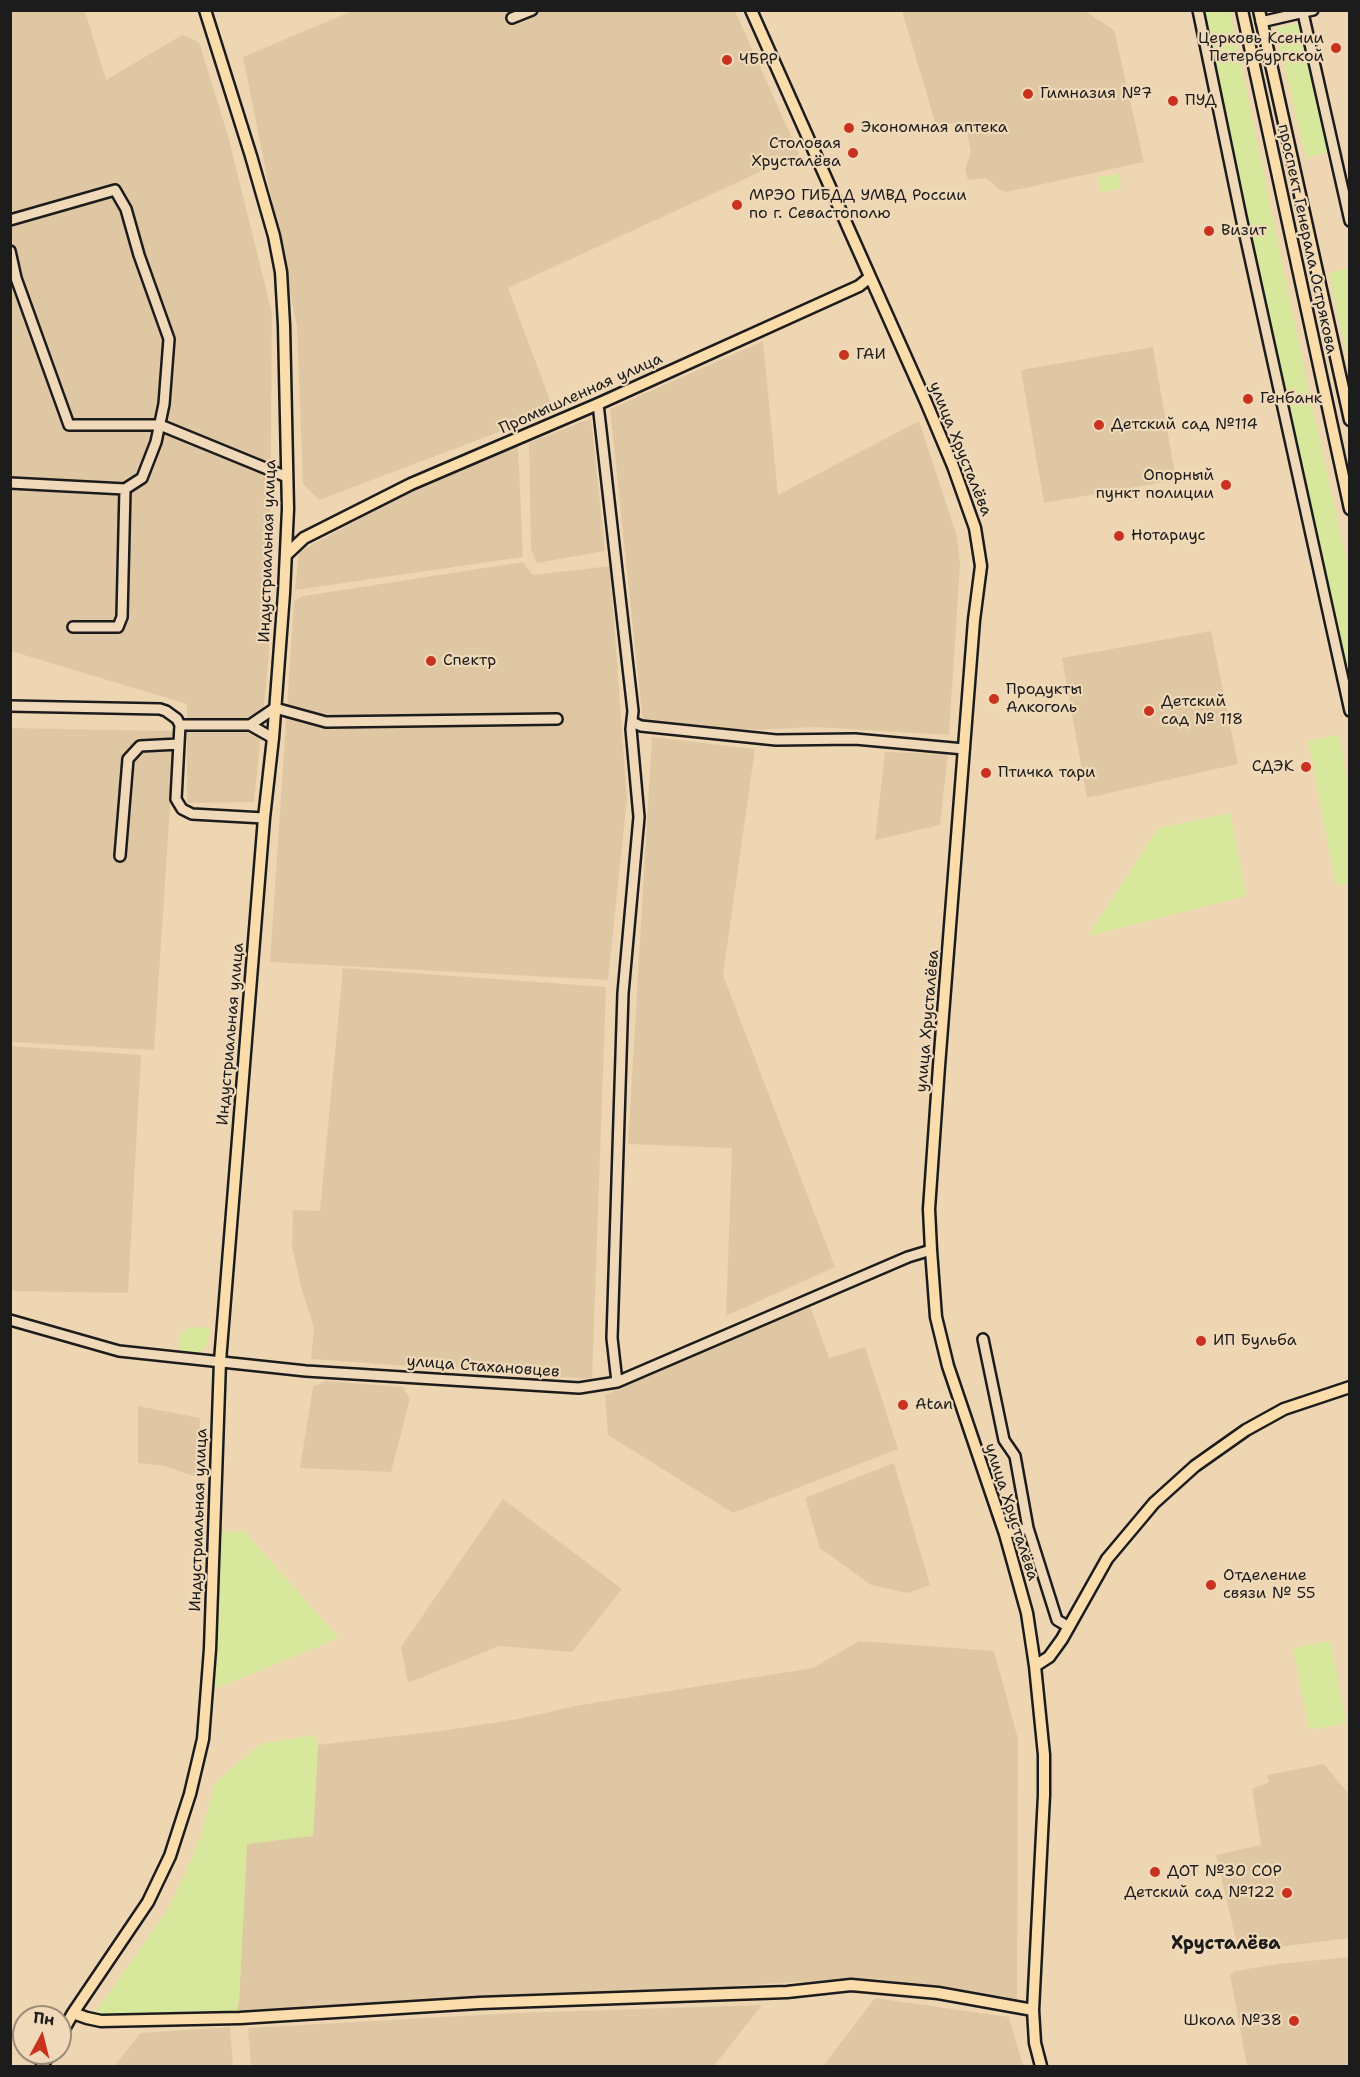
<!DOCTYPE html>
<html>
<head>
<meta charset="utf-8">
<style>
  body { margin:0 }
  #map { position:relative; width:1360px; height:2077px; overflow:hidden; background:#efd6b3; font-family:"Shantell Sans",sans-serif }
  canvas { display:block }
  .frame { position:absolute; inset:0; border:12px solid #1c1c1c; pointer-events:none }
  .north { position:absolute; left:12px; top:2005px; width:60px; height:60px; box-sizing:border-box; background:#f0d9b8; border:2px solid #9b8d7a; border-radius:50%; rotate:7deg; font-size:16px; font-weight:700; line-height:24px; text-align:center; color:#1c1c1c }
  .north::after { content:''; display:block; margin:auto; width:21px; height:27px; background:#c8321e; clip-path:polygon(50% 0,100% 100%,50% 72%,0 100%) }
</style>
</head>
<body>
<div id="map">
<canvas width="1360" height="2077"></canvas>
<div class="frame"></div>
<div class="north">Пн</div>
</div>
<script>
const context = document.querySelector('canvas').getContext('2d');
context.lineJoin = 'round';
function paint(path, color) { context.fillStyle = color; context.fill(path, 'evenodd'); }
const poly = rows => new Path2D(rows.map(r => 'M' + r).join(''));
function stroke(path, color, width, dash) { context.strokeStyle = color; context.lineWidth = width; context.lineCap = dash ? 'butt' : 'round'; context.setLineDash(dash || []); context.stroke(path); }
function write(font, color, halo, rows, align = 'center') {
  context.font = font + ' "Shantell Sans",sans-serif'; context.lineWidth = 4.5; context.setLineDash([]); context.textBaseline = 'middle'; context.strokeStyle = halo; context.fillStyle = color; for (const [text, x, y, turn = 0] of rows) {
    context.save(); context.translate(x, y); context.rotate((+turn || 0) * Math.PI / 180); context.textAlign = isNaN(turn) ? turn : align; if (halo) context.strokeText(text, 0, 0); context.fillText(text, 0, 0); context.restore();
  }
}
const built = poly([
  [10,11,85,11,106,80,182,35,199,42,228,136,272,313,269,656,254,802,187,803,187,704,11,651],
  [352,11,735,11,799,154,508,288,554,411,319,500,303,484,297,327,243,57],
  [902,11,1085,11,1114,30,1144,162,1006,192,999,189,986,178,968,180,965,169,971,153,965,122,936,125],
  [763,341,778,495,919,421,957,537,960,563,949,735,815,727,757,730,643,723,610,409],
  [1153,347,1176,480,1044,503,1021,370],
  [591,418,605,551,537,563,531,549,529,443],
  [518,445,523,557,295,590,299,552,419,486],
  [523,562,533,575,610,566,627,799,608,980,270,962,294,601,304,596],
  [1211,631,1238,764,1087,798,1062,658],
  [10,728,175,731,154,1050,11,1042],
  [652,737,755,749,723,975,835,1267,726,1316,732,1148,628,1144],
  [885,752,948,754,940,825,875,840],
  [343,968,606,987,592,1379,311,1359,314,1328,302,1290,292,1246,293,1210,320,1211],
  [10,1046,141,1055,128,1293,11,1291],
  [809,1303,829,1358,865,1347,898,1449,733,1513,608,1435,605,1395],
  [325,1381,403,1387,410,1399,391,1472,300,1468,313,1387],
  [138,1406,200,1418,199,1478,165,1466,138,1463],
  [894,1463,930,1585,908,1593,871,1585,820,1548,805,1498],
  [503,1499,622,1589,572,1652,499,1646,408,1683,401,1647],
  [859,1641,994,1651,1018,1739,1017,2000,852,1979,236,2014,239,2001,247,1844,313,1835,318,1745,441,1731,518,1719,581,1705,813,1668],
  [1324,1764,1347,1792,1350,1826,1349,1938,1248,1951,1238,1944,1234,1932,1216,1855,1261,1845,1252,1789,1269,1782,1267,1775],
  [1349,1957,1349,2066,1247,2066,1230,1975,1235,1971,1278,1964],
  [875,1998,1009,2017,1023,2066,823,2066],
  [762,2005,714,2066,251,2066,248,2028,514,2013],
  [230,2027,233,2066,114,2066,141,2033]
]);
const green = poly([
  [1202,11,1230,11,1307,383,1349,571,1349,689],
  [1298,23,1330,152,1306,158,1275,28],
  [1119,174,1121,188,1101,192,1098,177],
  [1349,268,1350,268,1349,366,1329,273],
  [1339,735,1349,791,1350,883,1336,885,1308,741],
  [1230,813,1246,896,1088,936,1158,828],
  [196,1327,208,1328,210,1334,206,1347,201,1352,193,1353,183,1351,179,1348,178,1340,182,1333,188,1328],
  [244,1531,339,1638,215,1689,220,1532],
  [1330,1641,1346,1723,1309,1730,1293,1648],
  [315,1735,318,1745,313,1836,247,1844,239,2001,236,2014,101,2018,97,2010,166,1912,184,1876,201,1835,215,1783,260,1744]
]);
const minor = poly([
  [1198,10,1241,217,1350,711],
  [1303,13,1350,221],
  [512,18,532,10],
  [1261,22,1313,10],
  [10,220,115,190,126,209,139,255,169,339,164,404,156,442,142,478,125,489,10,483],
  [10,251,16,278,69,425,160,425,287,477],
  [598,404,633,711,631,729,639,817,623,993,612,1338,617,1382],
  [73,627,118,627,122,617,125,489],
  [10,706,160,709,166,711,177,719,180,725,176,799,182,809,192,814,264,818],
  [632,722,641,726,776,740,855,739,964,749],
  [180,725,250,725,275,708,326,722,557,719],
  [250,725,273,738],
  [120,856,128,759,140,746,179,744],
  [10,1320,119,1351,306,1371,579,1388,617,1382,908,1257,931,1250],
  [983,1339,1004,1440,1015,1456,1028,1528,1005,1534],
  [1028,1528,1057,1620,1069,1627]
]);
const major = poly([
  [751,10,926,402,953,466,975,528,981,566,974,620,939,1066,929,1209,931,1250,936,1317,948,1366,1005,1534,1027,1613,1035,1666,1044,1755,1044,1795,1033,2010,1035,2043,1041,2066],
  [1242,10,1350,509],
  [1259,10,1350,420],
  [286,555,304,538,411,484,598,404,859,286,870,277],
  [1035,1666,1049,1657,1062,1639,1107,1559,1154,1503,1195,1466,1246,1430,1284,1409,1350,1387],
  [73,2013,87,2018,101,2021,240,2018,479,2003,787,1992,851,1985,938,1993,1033,2010],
  [60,2036,73,2013,148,1902,170,1856,190,1794,203,1739,210,1649,220,1361,264,818,273,738,284,593,288,509,284,325,281,272,274,236,251,156,205,10],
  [42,2066,50,2053]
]);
const markers = [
  [1336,48,6,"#c8321e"],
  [727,60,6,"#c8321e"],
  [1028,94,6,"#c8321e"],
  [1173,101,6,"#c8321e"],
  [849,128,6,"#c8321e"],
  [853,153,6,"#c8321e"],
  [737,205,6,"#c8321e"],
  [1209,231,6,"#c8321e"],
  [844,355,6,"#c8321e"],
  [1248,399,6,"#c8321e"],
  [1099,425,6,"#c8321e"],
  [1226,485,6,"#c8321e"],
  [1119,536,6,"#c8321e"],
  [431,661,6,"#c8321e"],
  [994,699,6,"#c8321e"],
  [1149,711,6,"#c8321e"],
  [1306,767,6,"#c8321e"],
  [986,773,6,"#c8321e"],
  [1201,1341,6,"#c8321e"],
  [903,1405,6,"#c8321e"],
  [1211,1585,6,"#c8321e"],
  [1155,1872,6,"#c8321e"],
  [1287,1893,6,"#c8321e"],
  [1294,2021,6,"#c8321e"]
];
const poiNames = [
  ["Церковь Ксении",1324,39,"right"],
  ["Петербургской",1324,57,"right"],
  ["ЧБРР",739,60],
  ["Гимназия №7",1040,94],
  ["ПУД",1185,101],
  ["Экономная аптека",861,128],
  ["Столовая",841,144,"right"],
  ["Хрусталёва",841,162,"right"],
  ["МРЭО ГИБДД УМВД России",749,196],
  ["по г. Севастополю",749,214],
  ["Визит",1221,231],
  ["ГАИ",856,355],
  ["Генбанк",1260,399],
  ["Детский сад №114",1111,425],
  ["Опорный",1214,476,"right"],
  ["пункт полиции",1214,494,"right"],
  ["Нотариус",1131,536],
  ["Спектр",443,661],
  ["Продукты",1006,690],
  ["Алкоголь",1006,708],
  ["Детский",1161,702],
  ["сад № 118",1161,720],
  ["СДЭК",1294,767,"right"],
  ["Птичка тари",998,773],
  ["ИП Бульба",1213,1341],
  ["Atan",915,1405],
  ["Отделение",1223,1576],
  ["связи № 55",1223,1594],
  ["ДОТ №30 СОР",1167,1872],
  ["Детский сад №122",1275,1893,"right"],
  ["Школа №38",1282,2021,"right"]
];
const streetNames = [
  ["проспект Генерала Острякова",1307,239,78],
  ["Промышленная улица",581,394,-24],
  ["улица Хрусталёва",960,449,68],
  ["Индустриальная улица",268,551,-88],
  ["улица Хрусталёва",928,1021,-85],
  ["Индустриальная улица",231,1034,-85],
  ["улица Стахановцев",483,1367,4],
  ["улица Хрусталёва",1011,1512,72],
  ["Индустриальная улица",199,1520,-88]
];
const neighbourhoodNames = [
  ["Хрусталёва",1226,1944]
];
paint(built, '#e0c7a3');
paint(green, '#d7e79b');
stroke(minor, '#1c1c1c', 14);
stroke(major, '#1c1c1c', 15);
stroke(minor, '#f0d9b8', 9);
stroke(major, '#faddab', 10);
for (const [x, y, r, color] of markers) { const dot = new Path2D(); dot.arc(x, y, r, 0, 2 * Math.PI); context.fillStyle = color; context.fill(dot); stroke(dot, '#f0d9b8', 2); }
write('16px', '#1c1c1c', '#f0d9b8', poiNames, 'left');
write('16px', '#1c1c1c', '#f0d9b8', streetNames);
write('bold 18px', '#1c1c1c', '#f0d9b8', neighbourhoodNames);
</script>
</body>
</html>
